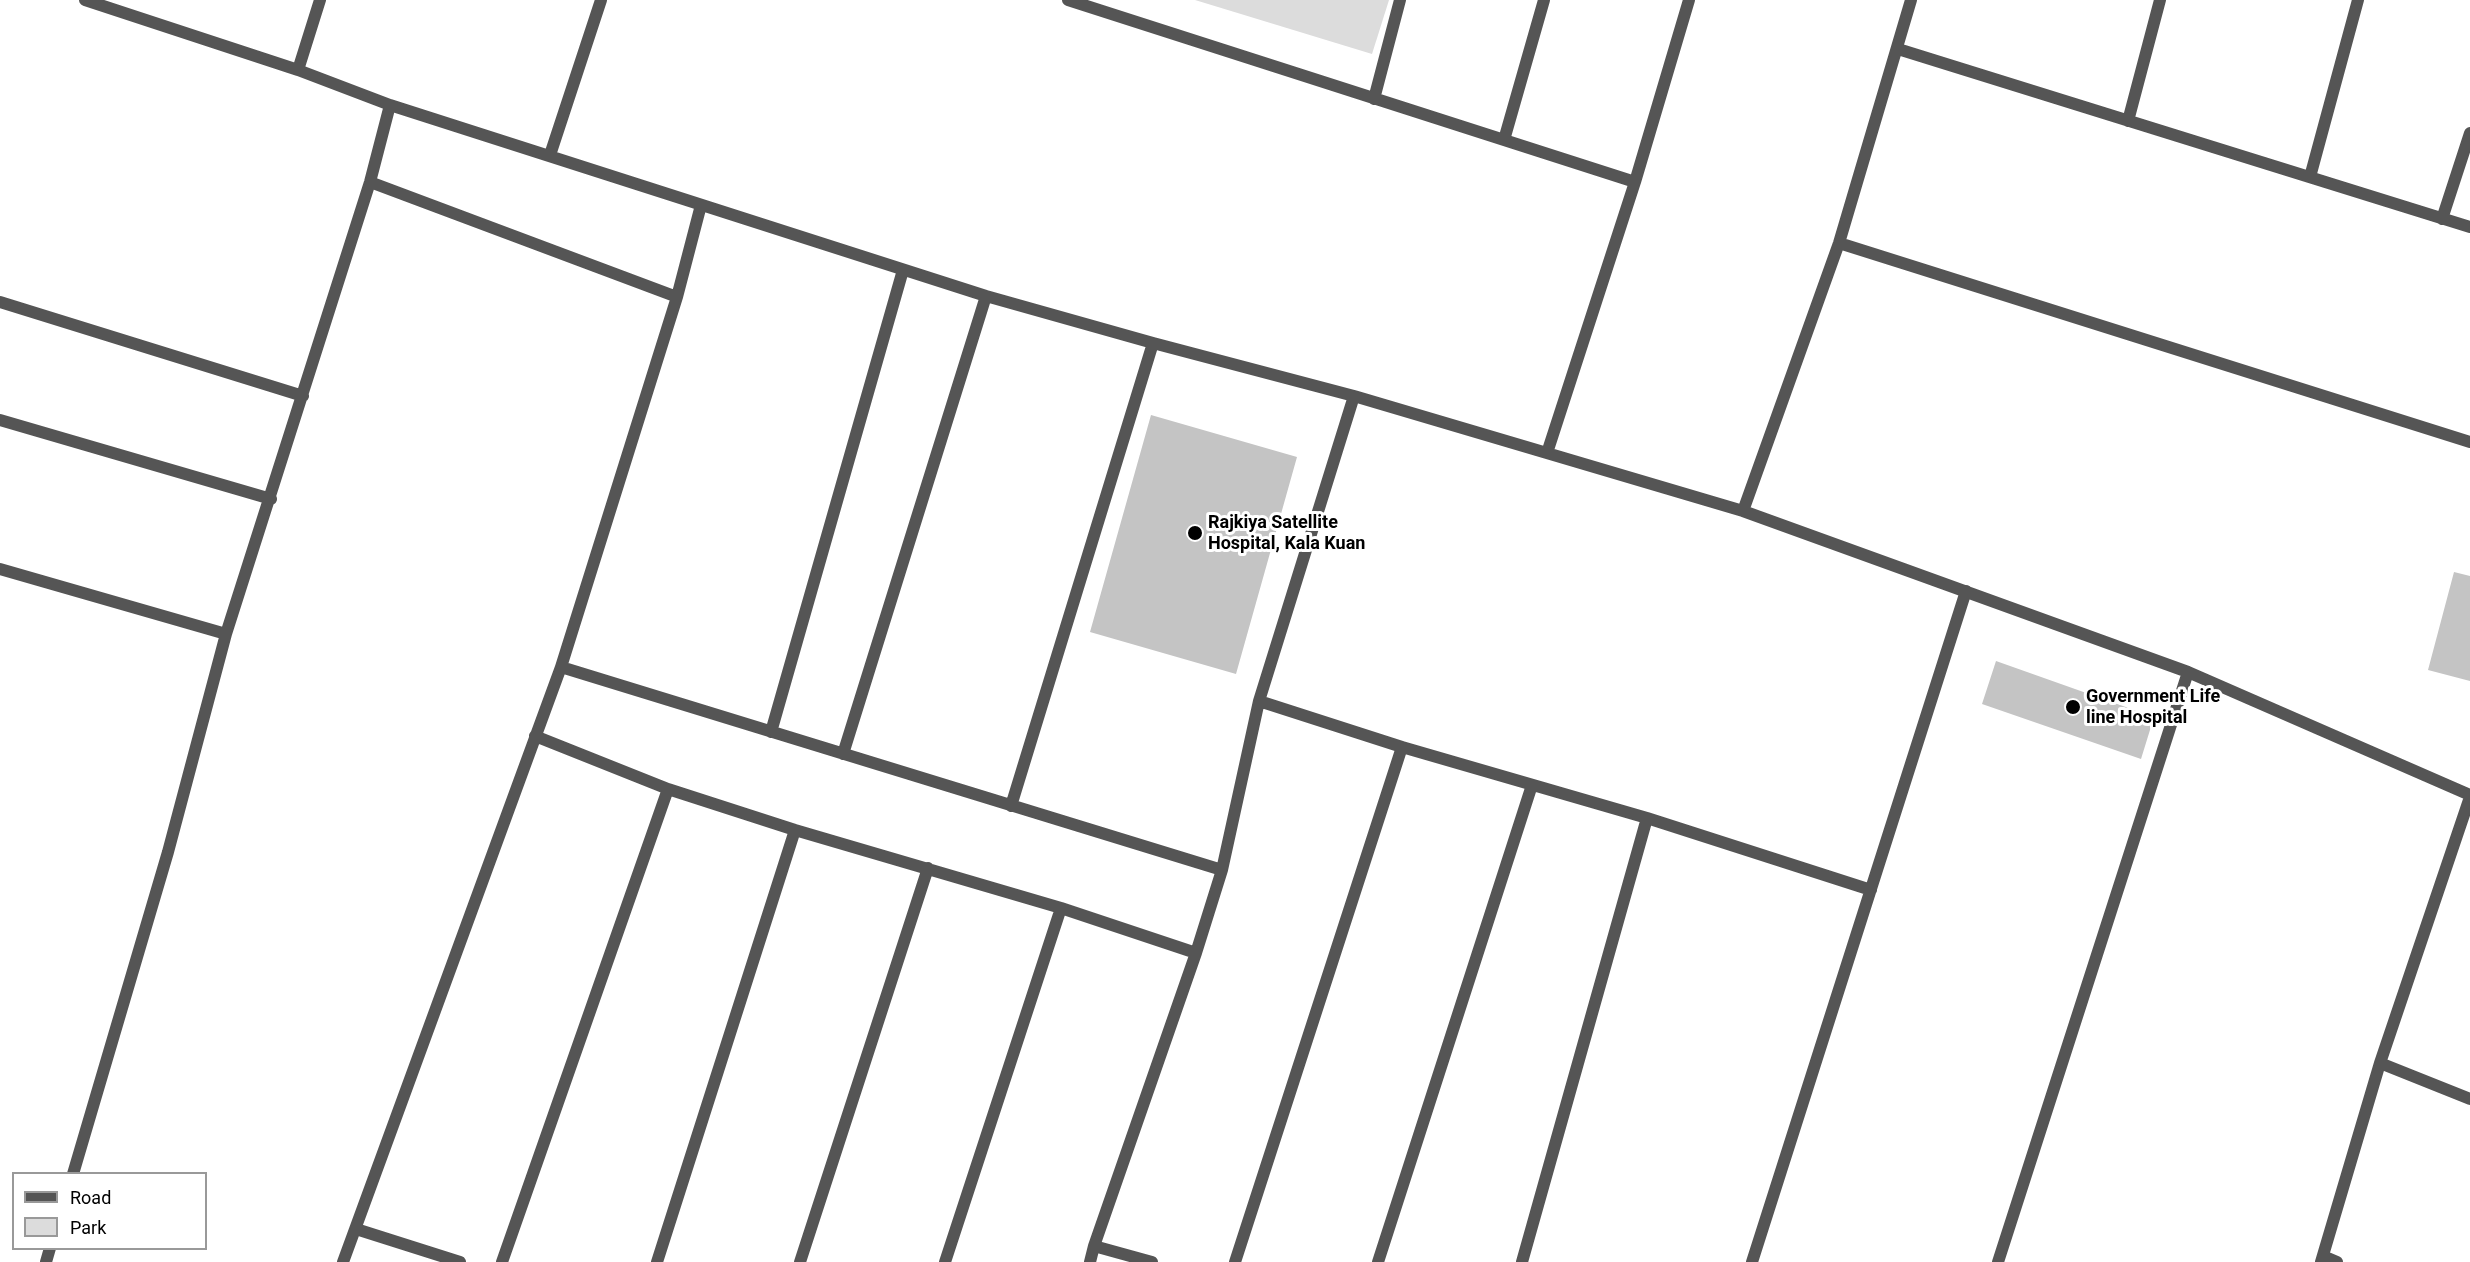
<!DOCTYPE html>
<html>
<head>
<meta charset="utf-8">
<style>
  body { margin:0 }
  #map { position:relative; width:2470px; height:1262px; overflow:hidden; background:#fff; font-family:Roboto,sans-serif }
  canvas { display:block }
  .legend { position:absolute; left:12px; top:1172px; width:195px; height:78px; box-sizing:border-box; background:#fff; border:2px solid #999; margin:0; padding:8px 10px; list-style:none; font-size:18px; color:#000 }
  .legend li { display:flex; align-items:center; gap:12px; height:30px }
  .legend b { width:30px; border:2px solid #999 }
</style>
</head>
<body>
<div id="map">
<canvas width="2470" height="1262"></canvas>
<ul class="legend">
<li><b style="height:8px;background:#555"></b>Road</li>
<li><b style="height:16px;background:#dcdcdc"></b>Park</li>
</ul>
</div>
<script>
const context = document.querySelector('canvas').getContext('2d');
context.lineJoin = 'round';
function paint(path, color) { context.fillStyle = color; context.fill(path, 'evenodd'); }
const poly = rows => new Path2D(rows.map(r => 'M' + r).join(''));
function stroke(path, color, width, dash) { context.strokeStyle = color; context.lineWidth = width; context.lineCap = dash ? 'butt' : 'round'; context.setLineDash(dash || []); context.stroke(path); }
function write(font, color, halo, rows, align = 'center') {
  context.font = font + ' Roboto,sans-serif'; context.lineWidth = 6; context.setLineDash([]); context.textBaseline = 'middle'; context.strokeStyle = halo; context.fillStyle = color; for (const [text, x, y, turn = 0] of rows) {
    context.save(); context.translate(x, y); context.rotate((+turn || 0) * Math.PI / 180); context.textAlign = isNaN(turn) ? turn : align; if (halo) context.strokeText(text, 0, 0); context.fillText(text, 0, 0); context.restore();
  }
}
const green = poly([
  [1195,0,1389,0,1372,54]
]);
const building = poly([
  [1151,415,1297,457,1236,674,1090,632],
  [2454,572,2470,576,2470,681,2428,670],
  [1996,661,2154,717,2141,759,1982,704]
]);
const minor = poly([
  [1068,0,1635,182],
  [1898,49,2470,227],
  [298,70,320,0],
  [1374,99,1400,0],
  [390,105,986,296,1153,343,1354,396,1743,511,2188,672,2470,795],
  [2128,121,2160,0],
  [1504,140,1544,0],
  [550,155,601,0],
  [2310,177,2358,0],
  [370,182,677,297],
  [2442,219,2470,133],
  [1839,243,2470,442],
  [0,302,303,396],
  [0,420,271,499],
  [1547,453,1635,182,1689,0],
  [1743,511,1839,243,1911,0],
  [0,569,226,634],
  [561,667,1222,870],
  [1259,701,1402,747,1647,818,1522,1262],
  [771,732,903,270],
  [535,736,668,789,795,830,1061,908,1196,953],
  [843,754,986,296],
  [1011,806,1153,343],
  [1647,818,1871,890],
  [2380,1063,2470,1099],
  [73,1174,168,852,226,634,370,182,390,105,298,70,85,0],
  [356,1229,460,1262],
  [1094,1246,1196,953,1222,870,1259,701,1354,396],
  [2323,1256,2337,1262],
  [46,1262,50,1248],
  [343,1262,561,667,677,297,701,205],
  [502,1262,668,789],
  [657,1262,795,830],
  [800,1262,928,868],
  [945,1262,1061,908],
  [1090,1262,1094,1246,1152,1262],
  [1235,1262,1402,747],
  [1378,1262,1532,785],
  [1752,1262,1966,591],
  [1998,1262,2188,672],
  [2321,1262,2380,1063,2470,797]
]);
const markers = [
  [1195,533,8,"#000"],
  [2073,707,8,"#000"]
];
const poiNames = [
  ["Rajkiya Satellite",1208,523],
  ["Hospital, Kala Kuan",1208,544],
  ["Government Life",2086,697],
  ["line Hospital",2086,718]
];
paint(green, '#dcdcdc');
paint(building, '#c4c4c4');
stroke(minor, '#555', 12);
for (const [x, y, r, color] of markers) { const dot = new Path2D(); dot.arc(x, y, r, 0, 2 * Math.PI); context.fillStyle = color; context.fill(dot); stroke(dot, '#fff', 2); }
write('bold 18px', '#000', '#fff', poiNames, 'left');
</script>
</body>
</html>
